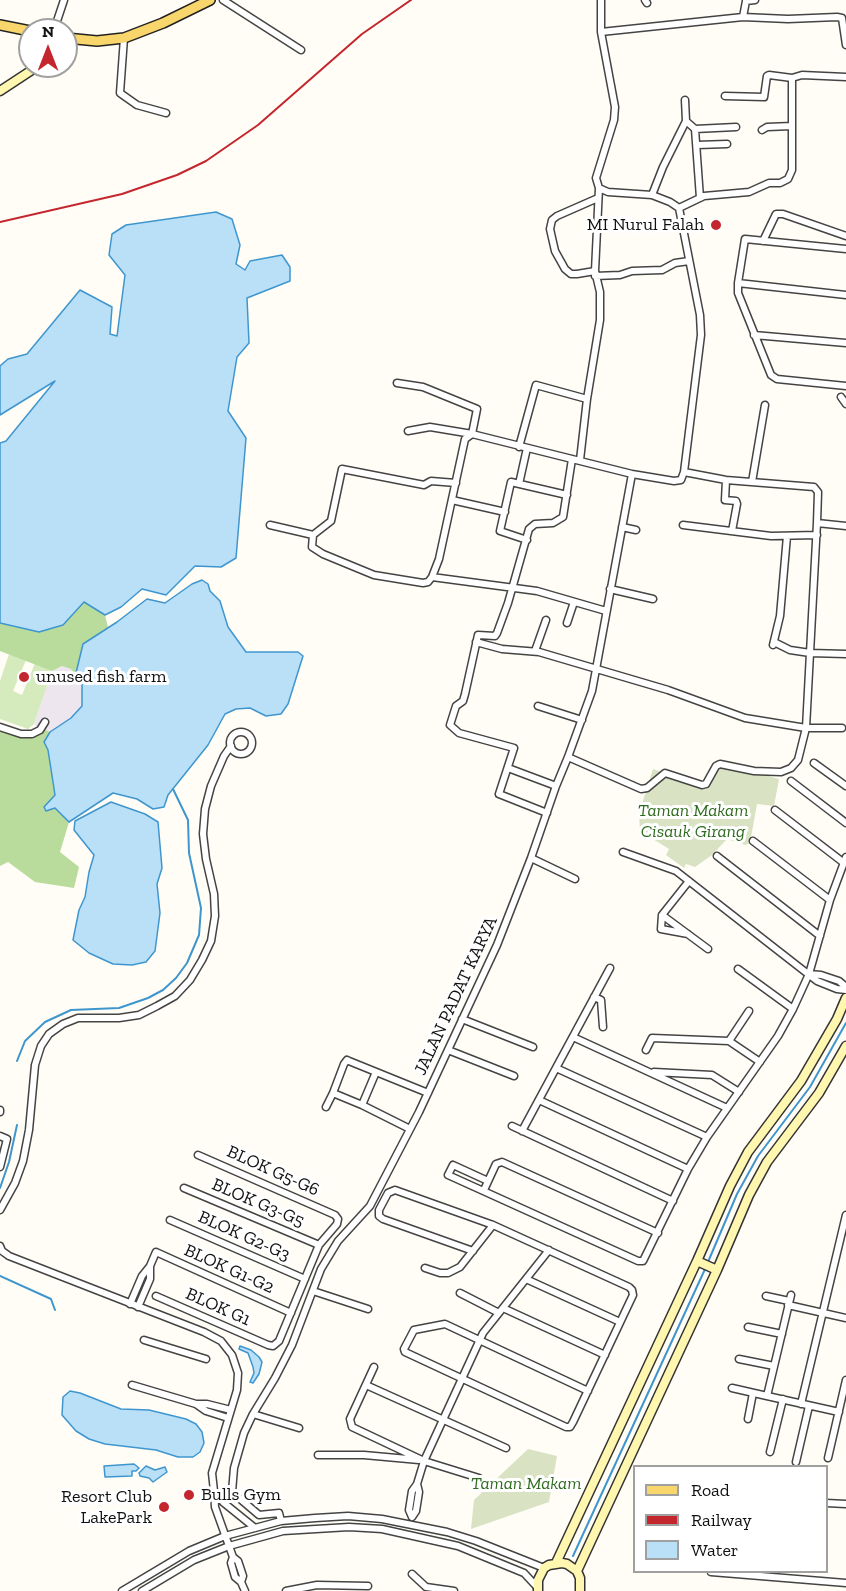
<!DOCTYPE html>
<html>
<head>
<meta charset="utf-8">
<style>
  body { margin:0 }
  #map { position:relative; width:846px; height:1591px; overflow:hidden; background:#fffdf5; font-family:"Zilla Slab",serif }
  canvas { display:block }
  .legend { position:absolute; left:633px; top:1465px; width:195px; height:108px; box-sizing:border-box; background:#fff; border:2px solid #a0a0a0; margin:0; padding:8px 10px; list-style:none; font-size:18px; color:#111 }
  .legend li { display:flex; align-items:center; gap:12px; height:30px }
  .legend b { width:30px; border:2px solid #a0a0a0 }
  .north { position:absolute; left:18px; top:18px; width:60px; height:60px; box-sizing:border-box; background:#fff; border:2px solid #a0a0a0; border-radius:50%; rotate:0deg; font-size:16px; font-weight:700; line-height:24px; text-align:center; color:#111 }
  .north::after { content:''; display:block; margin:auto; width:21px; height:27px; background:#c4262e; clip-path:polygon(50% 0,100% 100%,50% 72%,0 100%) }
</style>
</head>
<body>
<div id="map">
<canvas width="846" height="1591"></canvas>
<ul class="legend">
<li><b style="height:8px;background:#f9d66b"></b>Road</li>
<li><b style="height:8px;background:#c4262e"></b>Railway</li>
<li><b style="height:16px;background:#b9e0f7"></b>Water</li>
</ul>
<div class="north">N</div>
</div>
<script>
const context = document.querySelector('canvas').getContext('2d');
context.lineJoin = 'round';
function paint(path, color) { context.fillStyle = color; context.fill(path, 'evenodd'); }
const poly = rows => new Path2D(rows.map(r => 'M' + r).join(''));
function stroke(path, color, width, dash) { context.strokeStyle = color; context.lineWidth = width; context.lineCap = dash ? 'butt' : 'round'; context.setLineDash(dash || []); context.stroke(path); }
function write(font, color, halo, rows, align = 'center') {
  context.font = font + ' "Zilla Slab",serif'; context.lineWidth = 6; context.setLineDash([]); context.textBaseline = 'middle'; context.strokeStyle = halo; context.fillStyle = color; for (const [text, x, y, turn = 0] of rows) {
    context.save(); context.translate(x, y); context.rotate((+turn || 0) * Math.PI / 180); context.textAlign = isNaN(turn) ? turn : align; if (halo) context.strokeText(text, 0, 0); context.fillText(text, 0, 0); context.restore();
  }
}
const industrial = poly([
  [62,666,71,669,75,677,82,682,82,706,71,718,50,732,38,728,34,724,52,671]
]);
const green = poly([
  [9,654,26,660,13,691,22,695,35,663,52,671,34,724,28,729,0,719,0,681]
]);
const forest = poly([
  [84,602,105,615,108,627,83,644,75,677,71,669,62,666,52,671,0,651,0,623,39,632,63,625],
  [0,730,23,738,33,737,45,730,50,732,45,742,48,750,55,795,55,807,69,822,60,852,79,867,74,888,35,882,8,862,0,866]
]);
const cemetery = poly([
  [720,762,779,779,774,806,757,804,750,843,745,845,727,839,712,855,695,867,686,864,684,868,666,855,669,849,640,831,639,813,653,769,705,787],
  [528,1449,557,1456,549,1502,471,1529,474,1500]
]);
const water = poly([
  [216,212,232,219,240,245,236,264,245,270,250,261,282,255,290,267,290,281,247,298,249,343,237,357,228,411,246,438,236,558,221,567,195,566,166,595,142,589,121,607,105,615,84,602,63,625,39,632,0,623,0,443,6,441,55,381,0,415,0,366,8,359,27,354,80,290,112,307,110,334,117,336,125,275,109,255,112,234,126,225,216,212],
  [202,580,208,584,210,591,220,601,228,627,246,652,298,652,303,656,288,704,281,714,266,716,250,708,236,709,225,714,208,745,168,795,164,807,153,809,137,799,113,793,69,822,55,808,46,811,44,807,55,795,48,750,44,742,50,732,71,718,82,706,82,682,75,677,83,644,117,622,147,599,165,603,192,584,202,580],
  [111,802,145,814,158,822,162,868,157,884,160,913,155,951,146,962,132,965,113,964,89,953,73,940,79,910,85,897,89,872,94,855,74,830,75,821,111,802],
  [240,1346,251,1350,259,1357,262,1362,259,1374,253,1383,250,1382,254,1373,253,1367,248,1353,239,1349,240,1346],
  [70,1391,80,1393,121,1409,149,1410,186,1419,196,1424,202,1432,204,1443,200,1452,193,1457,178,1457,156,1450,105,1444,89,1439,76,1431,62,1415,63,1397,70,1391],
  [134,1464,139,1468,136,1471,132,1471,132,1476,105,1477,104,1466,134,1464],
  [146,1466,155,1470,165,1467,167,1472,153,1482,149,1478,140,1476,139,1473,146,1466]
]);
const stream = poly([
  [17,1061,25,1041,45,1022,71,1010,119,1008,148,998,163,990,176,978,187,963,199,935,201,908,189,853,188,820,173,789],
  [0,1188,9,1162,17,1125],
  [708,1262,737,1194,758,1156,810,1087,846,1023],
  [0,1276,51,1299,55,1310],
  [573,1556,706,1267]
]);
const street = poly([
  [223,0,301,50],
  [645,0,647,3],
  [743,17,746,1,755,0],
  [54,30,64,0],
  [601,32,743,17,788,19,837,17,842,18,846,45],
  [124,38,120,93,137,105,166,113],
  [725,96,764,97,767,76,769,75,792,78],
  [686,121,695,129,700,198],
  [695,129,736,127],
  [762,130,767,127,792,126],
  [697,145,727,144],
  [652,195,663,167,686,121,685,100],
  [679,208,704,196,749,192,769,183,780,183,788,179,792,170,792,78,802,75,846,77],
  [763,241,776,214,783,214,846,236],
  [846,249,745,239,738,283,738,293,771,375,777,379,846,386],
  [595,271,577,274,571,274,565,269,555,251,550,229,552,220,557,216,598,198],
  [595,276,620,275,632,271,662,270,675,263,689,261],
  [738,283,846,295],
  [754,335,846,343],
  [397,383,423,387,477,409,472,434,430,427,408,431],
  [841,397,846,404],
  [519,447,536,385,587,399],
  [580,460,587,399,600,320,600,292,595,271,599,188],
  [684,472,726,480,814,487,818,492,817,523,846,526],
  [726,480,725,500,736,501,737,504,732,531],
  [752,482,765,405],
  [456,483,431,481,424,485,342,469,331,521,313,535,312,547,323,554,374,575,423,583,428,582,432,577,537,591,606,611],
  [519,484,527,448],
  [452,500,505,512],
  [817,523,810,653,846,654],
  [270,525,313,535],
  [683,525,771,536,817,535],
  [622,527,636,530],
  [527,540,500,531,511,482,567,495],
  [432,577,439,559,465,439,472,434,632,474,674,481,681,480,684,472,701,335,700,315,679,208,670,202,652,195,608,192,599,188,596,178,614,120,615,107,601,32,601,0],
  [610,589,653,599],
  [567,623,574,602],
  [476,642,502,649,539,652,668,690,745,718,806,728,842,728],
  [773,645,780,616,787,536],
  [535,651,546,620],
  [538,706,582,720],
  [0,727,21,734,32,734,40,730,45,722],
  '230 743a11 11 0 1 1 22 0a11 11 0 1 1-22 0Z',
  [568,757,641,789,647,788,665,773,702,785,706,784,716,766,720,764,754,771,781,772,791,768,798,760,806,728,810,653,790,650,774,642],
  [814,763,846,786],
  [508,768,556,786],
  [791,781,846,823],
  [775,810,844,863],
  [547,813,499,794,514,748,459,733,450,725,456,706,463,701,465,694,478,635,495,636,497,633,508,603,529,529,535,524,553,523,563,517,572,459],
  [753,841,830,900],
  [623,852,676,871,817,981,837,989,846,990],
  [717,856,820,936],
  [531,858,575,879],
  [662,915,708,949],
  [688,934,661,929,662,915,689,881],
  [738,969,793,1009],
  [809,974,821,975,839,981,846,987],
  [594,997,601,1000,603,1027],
  [462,1019,533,1047],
  [573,1037,727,1108],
  [729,1041,749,1011],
  [448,1050,514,1076],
  [646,1050,652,1038,729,1041,760,1062],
  [556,1068,707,1137],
  [654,1072,712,1075,739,1092],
  [539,1100,688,1169],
  [362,1105,376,1072],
  [326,1107,333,1093],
  [0,1110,0,1112],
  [512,1126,673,1201],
  [410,1129,362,1105,333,1093,344,1064,347,1060,349,1061,428,1093],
  [522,1131,610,968],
  [0,1136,7,1139,0,1167],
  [488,1181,453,1165,448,1175,638,1261,643,1261,688,1169,707,1137,778,1036,793,1009,809,974,830,900,846,857],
  [184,1188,319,1245],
  [484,1190,496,1164,502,1162,658,1233],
  [0,1210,15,1183,23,1161,29,1130,35,1065,41,1046,49,1034,63,1024,78,1018,119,1018,139,1015,157,1006,175,996,190,980,202,960,211,941,215,916,214,894,206,859,203,834,205,809,211,786,224,756,231,746],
  [170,1220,305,1279],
  [0,1246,2,1251,9,1256,204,1332,221,1341,232,1355,238,1373,237,1390,212,1473,214,1491],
  [473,1251,383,1219,379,1216,379,1210,388,1193,395,1190,493,1225,629,1287,632,1290,633,1295,573,1422,570,1427,566,1427,405,1352,404,1349,414,1330,445,1324,588,1391],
  [150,1266,156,1252,291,1313],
  [425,1268,440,1273,448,1273,460,1267,493,1225],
  [526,1279,620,1322],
  [313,1291,368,1309],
  [460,1293,499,1313],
  [791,1295,767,1396,839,1412],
  [156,1296,268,1345,273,1346,279,1341,319,1245,337,1224,338,1219,335,1215,198,1155],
  [766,1296,789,1301],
  [130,1304,142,1276,150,1266,150,1279,138,1307],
  [788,1305,846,1318],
  [503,1308,605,1355],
  [748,1327,782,1334],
  [144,1340,206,1359],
  [739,1359,774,1366],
  [374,1367,350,1419,352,1427,424,1461,479,1478],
  [132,1385,196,1404],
  [366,1385,506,1448],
  [732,1388,767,1396],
  [801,1404,846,1215],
  [253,1414,299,1428],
  [228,1418,206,1411,196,1404,207,1404,231,1410],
  [748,1419,753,1393],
  [770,1452,783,1399],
  [318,1455,364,1455,419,1460],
  [828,1458,846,1380],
  [796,1462,809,1406],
  [417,1484,419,1492,416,1511,412,1517,409,1510,412,1491,417,1484,424,1461,483,1333,549,1250],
  [826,1503,846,1504],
  [281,1521,279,1513,259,1515,232,1492,234,1468,244,1433,253,1414,275,1378,292,1345,321,1269,338,1241,370,1206,419,1112,497,945,531,858,556,786,568,757,592,691,632,474],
  [233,1557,231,1563,235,1577,241,1582,243,1576,238,1561,233,1557,215,1507,214,1491,224,1503,255,1528],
  [711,1572,846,1583],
  [412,1574,426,1587,454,1591],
  [241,1582,245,1591],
  [122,1591,189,1551,225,1536,281,1521,315,1518,348,1516,382,1519,447,1532,476,1541,544,1568],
  [142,1591,194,1560,229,1546,283,1531,349,1527,382,1529,458,1546,524,1573,537,1587],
  [286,1591,317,1585,368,1586]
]);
const secondary = poly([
  [0,91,38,66],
  [697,1261,717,1270],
  [556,1563,697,1261,730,1186,748,1152,801,1081,837,1019,846,998],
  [577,1571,717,1270,749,1195,767,1162,819,1093,846,1046],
  [538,1591,538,1580,544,1568,549,1565,562,1563,567,1564,577,1571,580,1578,580,1591]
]);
const primary = poly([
  [0,25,30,31],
  [66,38,97,41,124,38,163,23,210,0]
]);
const rail = poly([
  [0,222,122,194,177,175,206,161,258,125,362,34,411,0]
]);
const markers = [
  [716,225,6,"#c4262e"],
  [24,677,6,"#c4262e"],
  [189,1495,6,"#c4262e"],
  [164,1507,6,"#c4262e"]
];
const poiNames = [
  ["MI Nurul Falah",704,225],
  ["unused fish farm",36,677,"left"],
  ["Bulls Gym",201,1495,"left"],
  ["Resort Club",152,1497],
  ["LakePark",152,1518]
];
const parkNames = [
  ["Taman Makam",693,811],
  ["Cisauk Girang",693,832],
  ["Taman Makam",526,1484]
];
const streetNames = [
  ["JALAN PADAT KARYA",456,996,-65],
  ["BLOK G5-G6",273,1171,24],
  ["BLOK G3-G5",258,1203,23],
  ["BLOK G2-G3",244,1236,24],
  ["BLOK G1-G2",229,1269,24],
  ["BLOK G1",218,1307,24]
];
paint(industrial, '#eee6ef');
paint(green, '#d5ebbd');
paint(forest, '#b9dc9c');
paint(cemetery, '#d9e3c4');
paint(water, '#b9e0f7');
stroke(water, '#3f96cf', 1.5);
stroke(stream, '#3f96cf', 2);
stroke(street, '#444', 9);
stroke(secondary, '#333', 11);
stroke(primary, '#222', 12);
stroke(street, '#fff', 6);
stroke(secondary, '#fff6b0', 8);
stroke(primary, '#f9d66b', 9);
stroke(rail, '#c4262e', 2);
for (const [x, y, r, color] of markers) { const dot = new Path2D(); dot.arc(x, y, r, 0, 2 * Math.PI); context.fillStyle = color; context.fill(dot); stroke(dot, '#fff', 2); }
write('18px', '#111', '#fff', poiNames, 'right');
write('italic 18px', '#2f6b1f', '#fff', parkNames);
write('18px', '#111', '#fff', streetNames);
</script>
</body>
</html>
